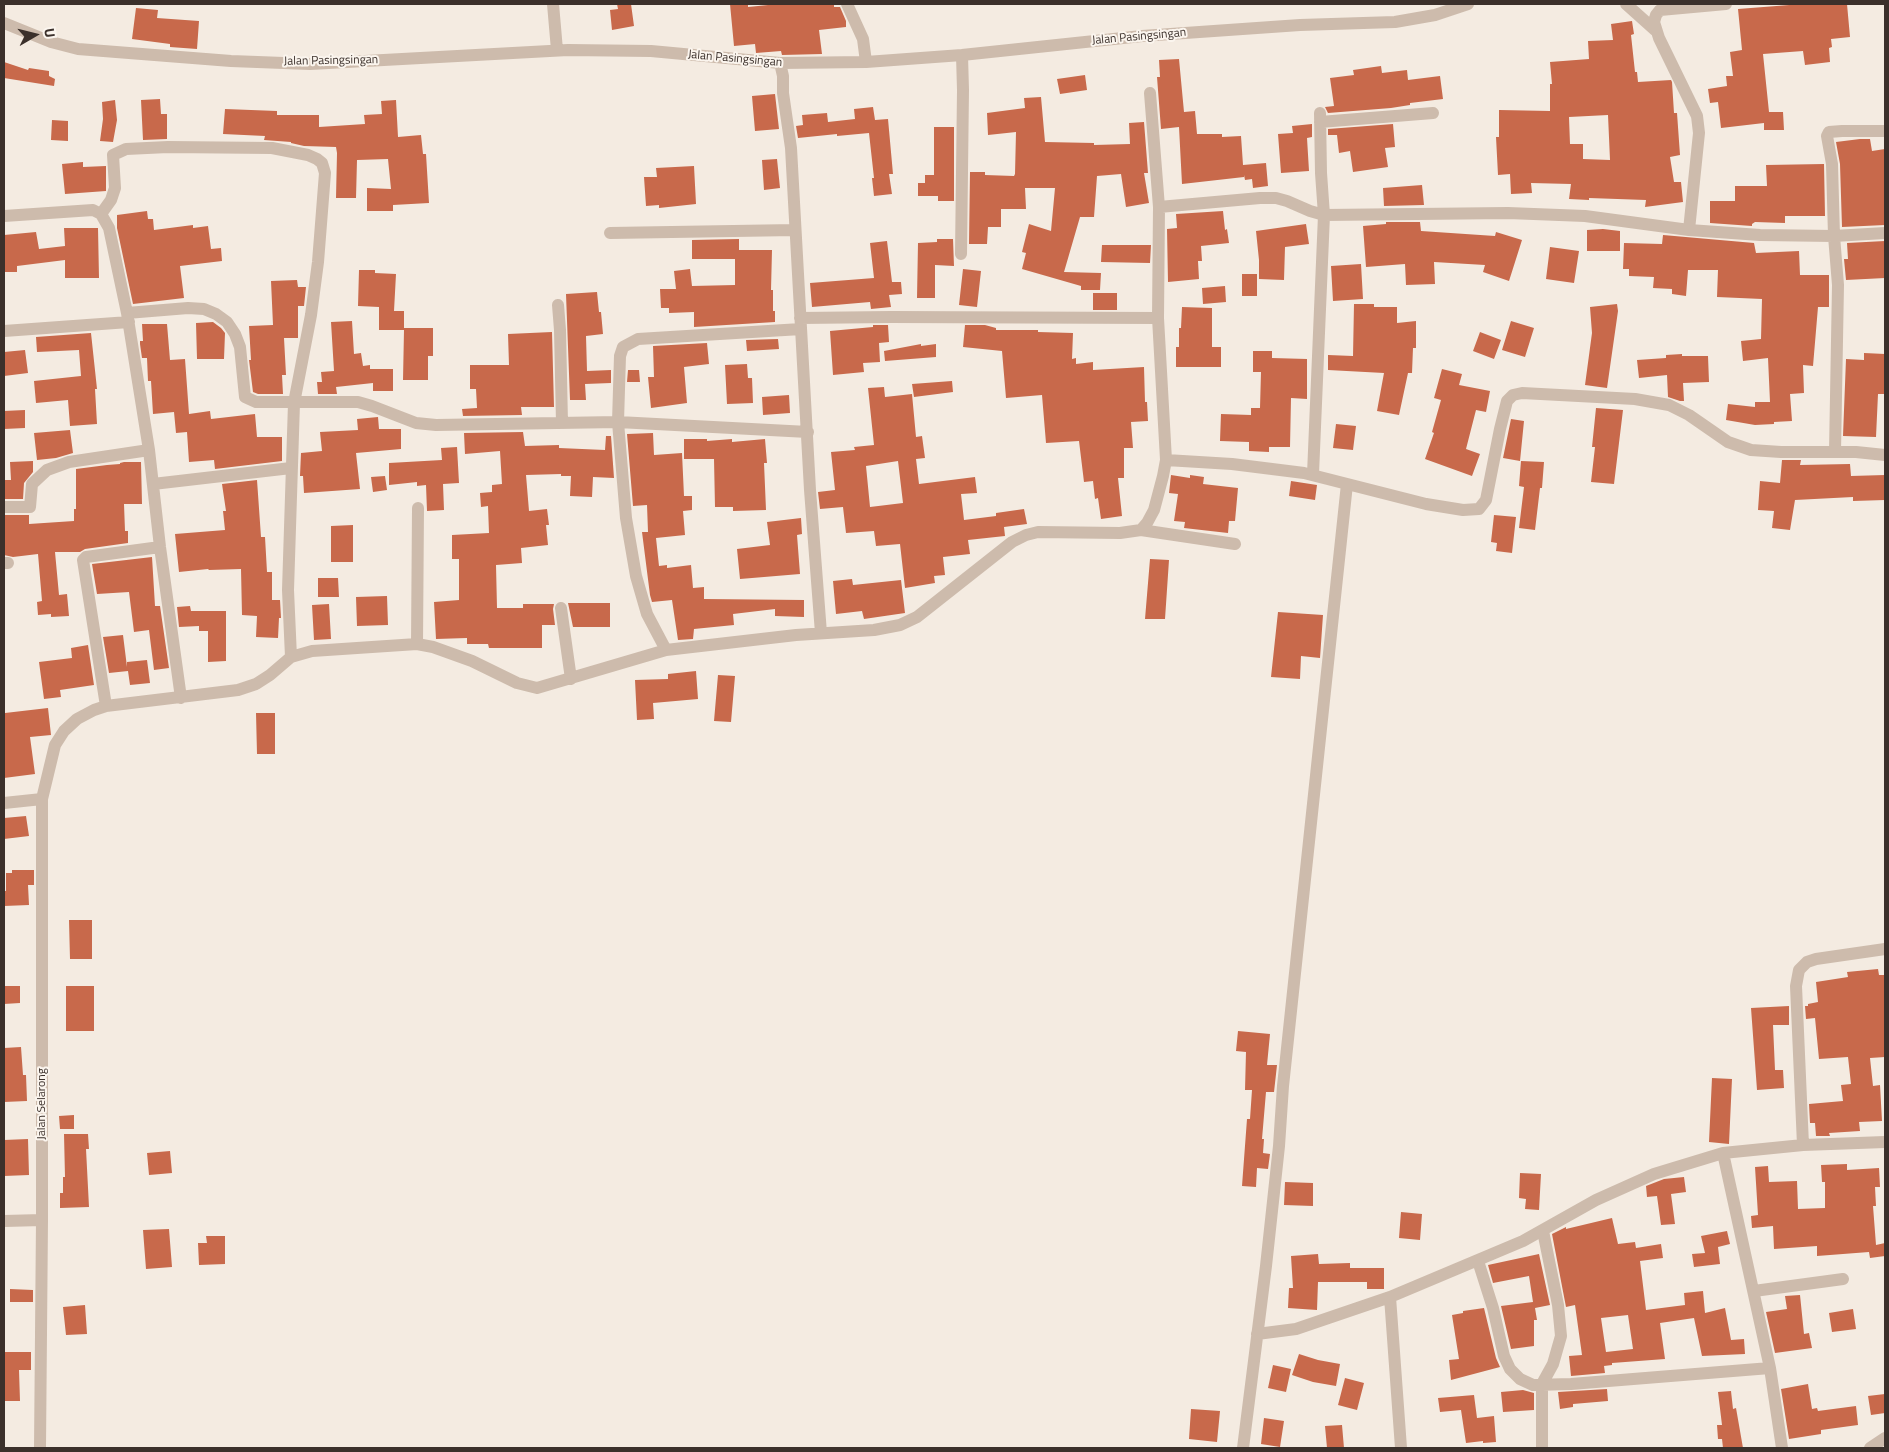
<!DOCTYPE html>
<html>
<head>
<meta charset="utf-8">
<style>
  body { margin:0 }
  #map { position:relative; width:1889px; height:1452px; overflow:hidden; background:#f4ebe1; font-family:"Titillium Web",sans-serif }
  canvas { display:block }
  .frame { position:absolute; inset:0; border:5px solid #3b302b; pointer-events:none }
  .north { position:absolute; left:10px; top:10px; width:50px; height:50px; -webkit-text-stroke:4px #fbf5ee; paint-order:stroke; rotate:82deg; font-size:14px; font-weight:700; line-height:20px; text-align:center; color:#3b302b }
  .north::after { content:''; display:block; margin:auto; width:18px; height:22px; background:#3b302b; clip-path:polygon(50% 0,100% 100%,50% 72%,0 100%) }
</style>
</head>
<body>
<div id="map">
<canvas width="1889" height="1452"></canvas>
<div class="frame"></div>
<div class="north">U</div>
</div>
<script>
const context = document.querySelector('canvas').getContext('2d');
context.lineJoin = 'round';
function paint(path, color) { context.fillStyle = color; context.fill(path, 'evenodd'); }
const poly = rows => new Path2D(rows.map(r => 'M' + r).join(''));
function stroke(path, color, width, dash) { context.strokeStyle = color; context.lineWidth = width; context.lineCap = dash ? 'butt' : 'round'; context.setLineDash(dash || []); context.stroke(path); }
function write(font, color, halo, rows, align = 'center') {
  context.font = font + ' "Titillium Web",sans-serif'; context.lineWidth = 4; context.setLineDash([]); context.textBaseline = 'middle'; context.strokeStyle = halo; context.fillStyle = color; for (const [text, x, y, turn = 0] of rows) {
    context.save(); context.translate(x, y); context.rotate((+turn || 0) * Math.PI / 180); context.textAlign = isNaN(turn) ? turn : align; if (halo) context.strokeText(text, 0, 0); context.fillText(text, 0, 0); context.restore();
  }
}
const building = poly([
  [617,4,631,4,634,26,612,30,610,10,618,9],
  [730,4,748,4,748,7,778,4,834,4,834,7,840,7,846,21,846,27,819,30,822,54,782,55,781,51,756,53,755,44,734,46],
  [1802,4,1847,4,1850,37,1831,39,1832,47,1829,48,1830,62,1805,65,1803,51,1763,54,1769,112,1783,112,1784,130,1764,130,1764,123,1721,128,1718,102,1710,103,1708,89,1727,86,1726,76,1733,76,1730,52,1742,50,1738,9],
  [136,8,158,10,157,18,199,21,197,49,170,47,170,44,132,39],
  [1632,21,1634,34,1631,35,1635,72,1637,72,1638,82,1671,80,1672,82,1674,113,1677,113,1680,155,1670,157,1674,182,1681,182,1683,202,1645,207,1646,200,1589,198,1589,200,1569,199,1571,184,1531,183,1532,193,1511,194,1510,174,1498,175,1496,137,1499,137,1499,110,1550,111,1550,84,1552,84,1550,62,1589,59,1588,41,1613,40,1611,24],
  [1608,115,1610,160,1583,159,1583,144,1570,144,1569,117],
  [1179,59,1184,112,1195,111,1197,134,1222,134,1222,137,1241,136,1243,165,1266,163,1268,186,1253,188,1252,179,1245,180,1244,175,1244,177,1182,184,1179,127,1161,129,1157,77,1160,77,1159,60],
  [4,62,28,70,29,68,49,71,49,76,55,79,54,86,4,78],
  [1381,66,1382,73,1407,70,1408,80,1440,76,1443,99,1410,103,1410,105,1391,108,1328,113,1325,107,1334,106,1330,78,1354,75,1353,70],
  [1085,75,1087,90,1060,94,1057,79],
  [775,94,779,129,755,131,752,96],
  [1041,97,1045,142,1094,143,1094,145,1130,144,1129,123,1144,122,1148,173,1144,173,1149,203,1126,207,1121,174,1097,176,1094,217,1080,217,1064,272,1101,273,1100,290,1081,290,1081,286,1022,269,1026,253,1022,252,1029,224,1051,231,1055,188,1025,188,1026,209,1001,209,1001,227,988,227,987,244,969,244,970,172,985,172,985,175,1014,176,1015,174,1016,132,988,135,987,113,1025,108,1024,98],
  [160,99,161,114,167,114,167,139,143,140,141,100],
  [115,100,117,120,113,142,100,141,103,119,102,102],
  [396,100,398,137,421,135,423,154,426,154,429,203,393,205,393,211,367,211,367,188,391,189,388,159,357,160,356,198,336,198,337,153,336,147,304,146,291,143,291,142,264,140,265,136,223,134,225,109,277,111,277,115,319,115,319,127,365,124,364,115,382,114,381,101],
  [873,107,875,120,888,119,893,174,889,174,892,194,874,196,872,178,874,178,869,133,837,136,837,134,798,138,796,126,803,125,802,115,827,113,828,122,855,119,854,109],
  [52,120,68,121,68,141,51,140],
  [1312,124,1312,137,1307,138,1309,171,1281,173,1278,134,1293,133,1292,126],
  [1393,124,1395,147,1385,148,1388,167,1353,172,1350,151,1339,153,1337,135,1328,135,1328,129],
  [934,127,954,127,954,201,938,201,938,196,918,196,918,183,925,183,925,175,934,175],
  [1860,139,1870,139,1872,151,1885,149,1885,225,1842,227,1840,164,1836,142],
  [777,159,780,188,764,190,762,160],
  [83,162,83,167,106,166,106,191,65,194,62,164],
  [1824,164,1825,216,1785,216,1785,223,1755,222,1752,224,1752,226,1710,223,1710,201,1735,201,1735,186,1767,186,1766,165],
  [694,166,696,204,659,208,659,205,646,206,644,177,657,177,656,168],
  [1422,185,1424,205,1384,206,1383,188],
  [147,211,148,219,153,219,154,230,193,225,193,228,208,226,211,249,221,248,222,261,180,266,184,298,133,304,117,228,117,215],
  [1223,211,1225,230,1227,229,1229,243,1201,246,1202,261,1198,261,1199,279,1168,282,1167,229,1177,228,1176,214],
  [1386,222,1420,222,1421,231,1495,236,1496,232,1522,240,1509,281,1483,272,1485,265,1434,262,1435,284,1406,285,1405,264,1366,267,1363,226,1386,224],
  [1306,224,1309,244,1285,247,1284,280,1259,279,1259,260,1256,231],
  [64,228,98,228,99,278,65,278,65,260,17,266,17,272,4,272,4,235,36,232,39,249,65,246],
  [1603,229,1620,231,1620,251,1587,251,1587,230],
  [1663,235,1754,243,1756,253,1799,251,1800,275,1829,275,1829,307,1818,307,1813,366,1803,365,1804,393,1790,394,1792,421,1774,422,1774,424,1755,425,1726,420,1728,404,1755,407,1755,402,1770,402,1768,358,1743,361,1741,341,1761,339,1762,299,1717,297,1718,270,1688,270,1686,296,1672,294,1672,289,1653,288,1654,277,1629,276,1629,269,1623,269,1624,243,1662,244],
  [739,239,739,250,772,250,771,290,773,290,773,311,775,311,775,322,694,327,694,312,669,313,669,308,661,308,660,289,676,289,674,271,690,269,692,286,735,285,735,259,692,259,692,240],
  [937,239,953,239,954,266,935,265,935,298,917,298,918,243,937,242],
  [887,241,892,282,901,282,902,294,889,295,891,307,871,309,870,302,812,307,810,283,874,278,870,243],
  [1885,241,1885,278,1846,280,1844,259,1848,259,1847,243],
  [1102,245,1151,245,1150,263,1101,262],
  [1550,247,1579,251,1574,283,1546,279],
  [1361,264,1363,299,1333,301,1331,266],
  [963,269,981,271,977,307,959,305],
  [359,270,375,270,375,273,396,274,394,311,404,311,404,328,433,328,433,356,428,356,428,380,403,380,404,330,379,330,379,307,358,306],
  [1242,274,1257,274,1257,296,1242,296],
  [297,280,298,287,306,287,304,306,298,306,298,338,284,338,286,375,282,375,283,394,258,394,253,392,249,360,251,360,249,326,273,325,271,281],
  [1225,286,1226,302,1203,304,1202,288],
  [597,292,599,312,601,312,603,334,586,336,587,371,611,370,611,383,585,384,586,400,570,400,566,294],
  [1093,293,1117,293,1117,310,1093,310],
  [1354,304,1374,304,1374,307,1397,307,1397,323,1416,321,1416,348,1413,348,1412,373,1408,373,1399,415,1377,411,1384,373,1328,370,1328,355,1353,356],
  [1617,304,1618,311,1607,388,1585,385,1592,333,1590,307],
  [1182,307,1212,308,1212,347,1221,347,1221,367,1176,367,1176,347,1179,347,1179,328,1181,328],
  [352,321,354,354,361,353,363,366,370,365,370,369,393,369,393,391,373,391,373,383,336,387,337,394,318,394,317,382,322,382,321,372,334,371,331,322],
  [1511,321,1534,328,1525,357,1502,350],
  [213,322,221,328,225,333,224,359,197,359,196,323],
  [142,324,167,324,170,360,185,359,189,414,210,411,211,419,255,414,257,437,282,437,282,461,215,469,214,460,189,462,187,432,176,433,174,412,153,414,151,381,148,381,147,358,142,358,140,344,140,341,143,341],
  [873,325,888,325,889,342,879,343,880,362,863,363,864,372,833,375,830,331,873,327],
  [965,325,985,325,996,328,996,330,1038,330,1038,332,1073,333,1072,359,1076,358,1076,364,1093,362,1093,370,1144,367,1145,402,1147,402,1148,421,1131,422,1133,448,1124,448,1124,478,1118,478,1122,516,1101,519,1098,498,1095,499,1093,481,1084,482,1079,441,1046,443,1042,395,1006,398,1002,351,963,347],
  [552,332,554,407,521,407,522,415,463,416,462,409,477,408,476,389,470,389,470,365,509,365,508,334],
  [1480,332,1501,340,1494,359,1473,351],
  [91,333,97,389,95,389,97,424,70,426,68,400,36,403,34,381,81,376,79,350,37,352,36,337],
  [778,339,779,349,747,351,746,340],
  [707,343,709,364,684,367,687,403,651,408,648,377,654,377,653,346],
  [921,344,921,346,936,344,936,357,885,361,884,351],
  [25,350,28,373,4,376,4,352],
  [1253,351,1272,351,1272,358,1307,359,1307,399,1291,398,1290,447,1269,447,1269,452,1249,451,1249,442,1220,441,1221,414,1251,415,1251,408,1260,408,1261,372,1253,372],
  [1864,353,1885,354,1885,394,1878,394,1876,437,1843,436,1846,359,1864,360],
  [1682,354,1682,356,1708,356,1709,382,1683,383,1684,401,1680,401,1668,397,1667,375,1639,378,1637,360,1666,358,1666,355],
  [747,364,748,378,752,378,753,403,727,404,725,365],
  [1442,369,1462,374,1459,385,1490,391,1486,412,1476,410,1466,449,1480,454,1472,476,1425,459,1434,433,1432,432,1441,400,1434,398],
  [628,370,639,370,640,382,627,382],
  [952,381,953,392,914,397,912,384],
  [884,387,885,397,912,394,916,437,922,436,925,458,916,459,919,484,975,477,977,493,961,494,964,520,996,516,996,513,1024,509,1027,524,1004,527,1005,536,968,540,970,554,943,557,945,575,934,576,935,583,905,588,900,544,876,546,874,531,846,533,843,507,820,509,818,492,835,490,831,452,855,450,854,447,874,445,868,388],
  [898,461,903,503,870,507,866,466],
  [789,395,790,413,763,415,762,397],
  [1596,408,1623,410,1614,484,1591,482,1595,447,1592,447],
  [25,410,25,428,4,429,4,411],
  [378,417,379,429,401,429,401,449,356,453,360,489,304,493,303,476,300,476,301,453,322,451,320,432,358,430,357,419],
  [1511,419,1524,421,1520,461,1503,458],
  [1336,424,1356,426,1353,450,1333,448],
  [70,430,73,453,56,458,37,460,34,433],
  [523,432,525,446,559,445,559,448,605,450,606,436,611,436,614,478,593,477,592,497,570,496,571,476,561,476,561,474,526,475,529,511,547,509,549,525,546,525,548,545,521,548,522,563,496,565,497,608,523,608,523,604,554,604,553,609,555,625,542,625,542,648,489,648,488,644,467,644,467,638,436,639,434,602,459,600,459,559,452,559,452,535,489,533,488,506,481,507,480,493,492,492,492,485,502,484,500,451,465,454,464,433],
  [653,433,654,455,682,453,684,496,692,496,692,510,683,511,685,535,656,538,659,566,667,565,667,568,691,565,693,588,704,587,704,599,804,600,804,617,775,616,775,609,733,614,734,625,694,629,693,639,678,640,672,600,652,602,650,595,642,532,648,532,647,505,633,506,627,434],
  [684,439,707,439,707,441,732,439,732,442,765,439,767,463,764,463,766,510,733,511,733,507,715,507,714,459,684,459],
  [457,447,459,483,443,484,444,510,427,511,426,485,417,486,417,482,389,485,389,463,442,460,441,448],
  [1782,460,1801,460,1800,465,1850,464,1851,476,1885,475,1885,500,1853,501,1853,497,1795,500,1790,530,1772,528,1774,511,1758,510,1760,481,1780,483],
  [33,461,33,472,24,483,23,499,4,499,4,480,11,480,10,462],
  [1521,461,1544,462,1542,488,1540,488,1535,530,1519,528,1524,487,1519,486],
  [124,462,141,462,142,504,124,504,125,531,128,531,128,543,85,549,80,552,55,552,59,595,67,594,69,616,51,617,51,614,38,615,37,602,42,601,38,554,13,557,4,555,4,515,29,515,29,524,74,521,74,509,76,509,76,469,107,465,120,464,120,463],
  [1171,475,1190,478,1190,475,1204,477,1203,484,1238,488,1235,521,1229,521,1228,533,1184,528,1185,522,1174,521,1178,494,1169,493],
  [385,476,387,490,373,492,371,477],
  [257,480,261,537,265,537,267,572,272,572,272,600,280,600,281,618,279,618,278,638,256,637,257,616,242,615,241,569,209,570,208,569,179,572,175,534,225,530,223,511,226,511,222,484],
  [1291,481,1317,485,1315,500,1289,496],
  [1494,515,1516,517,1512,553,1496,551,1497,543,1491,542],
  [801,518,802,534,797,535,800,574,740,579,737,549,770,545,767,522],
  [353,525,353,562,331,562,331,526],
  [152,557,155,606,160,606,169,668,154,670,149,630,134,632,129,592,97,594,92,564],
  [1150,559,1169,560,1165,619,1145,619],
  [318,578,338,578,339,597,318,597],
  [852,579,853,585,901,580,905,613,864,619,862,611,836,614,833,581],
  [387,596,388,625,357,626,356,597],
  [568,603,610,603,610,627,573,627],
  [329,604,331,639,314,640,312,605],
  [190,606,191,611,226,611,226,661,208,662,208,631,199,631,199,626,179,627,177,607],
  [1278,612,1323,615,1320,658,1301,656,1300,679,1271,677],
  [123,635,127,667,127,662,147,660,150,683,130,685,128,671,109,673,103,637],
  [88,645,94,685,60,690,61,697,44,699,39,662,72,658,71,648],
  [696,671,698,699,653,703,654,719,637,720,635,680,668,679,668,674],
  [718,675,735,676,731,722,714,721],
  [48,708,51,735,30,737,35,774,4,778,5,713],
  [256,713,275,713,275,754,257,754],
  [26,816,29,836,4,839,4,818],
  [12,870,34,870,34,885,28,885,29,905,4,906,4,891,6,891,6,873,12,873],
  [69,920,92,920,92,959,70,959],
  [1878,969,1879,975,1885,975,1885,1057,1870,1058,1873,1086,1880,1085,1882,1121,1859,1122,1860,1131,1829,1133,1830,1136,1816,1136,1815,1123,1810,1123,1809,1104,1843,1101,1841,1085,1851,1084,1848,1057,1819,1059,1815,1018,1806,1019,1805,1006,1808,1006,1808,1004,1818,1002,1816,982,1848,977,1847,972],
  [4,986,20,986,20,1003,4,1004],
  [66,986,94,986,94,1031,66,1031],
  [1789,1006,1789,1025,1773,1025,1775,1070,1783,1070,1784,1088,1757,1090,1751,1008],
  [1238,1031,1270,1034,1267,1065,1277,1065,1274,1092,1266,1092,1262,1139,1264,1139,1263,1153,1270,1154,1268,1169,1257,1168,1256,1187,1242,1186,1247,1119,1250,1119,1252,1090,1245,1090,1246,1052,1236,1051],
  [21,1047,23,1075,26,1075,27,1101,4,1102,4,1048],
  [1712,1078,1732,1079,1729,1144,1709,1142],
  [74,1115,74,1129,60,1129,59,1116],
  [64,1134,88,1134,89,1149,86,1149,89,1207,60,1208,60,1193,63,1193,63,1177,65,1177],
  [28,1139,29,1175,4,1176,4,1140],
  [170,1151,172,1173,149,1175,147,1153],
  [1847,1164,1847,1170,1879,1168,1880,1187,1875,1187,1876,1206,1873,1206,1876,1245,1885,1243,1885,1256,1870,1258,1869,1252,1817,1256,1817,1246,1774,1249,1773,1226,1752,1228,1751,1216,1758,1215,1755,1167,1768,1166,1769,1182,1797,1181,1798,1209,1825,1208,1825,1182,1822,1182,1821,1165],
  [1520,1173,1541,1174,1539,1210,1525,1209,1526,1199,1519,1198],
  [1684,1177,1686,1192,1671,1194,1675,1224,1661,1225,1657,1196,1647,1197,1646,1186,1664,1179],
  [1285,1182,1313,1183,1313,1206,1284,1205],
  [1401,1212,1422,1214,1420,1240,1399,1238],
  [1612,1218,1618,1244,1635,1242,1636,1248,1661,1244,1663,1258,1640,1261,1646,1310,1685,1305,1684,1293,1703,1291,1705,1313,1725,1308,1731,1340,1744,1339,1745,1354,1702,1356,1694,1318,1660,1323,1665,1359,1612,1363,1612,1365,1604,1366,1605,1373,1571,1376,1569,1356,1582,1355,1575,1305,1566,1307,1552,1234,1566,1227,1566,1229],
  [1628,1315,1633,1349,1606,1352,1601,1318],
  [169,1229,172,1267,146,1269,143,1230],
  [1727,1231,1730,1244,1718,1247,1720,1264,1694,1267,1692,1254,1705,1253,1701,1236],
  [206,1236,225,1236,225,1264,199,1265,198,1243,207,1243],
  [1318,1254,1319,1264,1350,1263,1350,1268,1384,1268,1384,1289,1367,1289,1367,1282,1318,1282,1317,1310,1288,1308,1289,1288,1293,1288,1291,1256],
  [1539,1254,1550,1305,1535,1308,1537,1320,1534,1320,1534,1346,1511,1349,1501,1306,1533,1302,1529,1276,1493,1283,1488,1265],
  [10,1289,33,1290,33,1302,10,1302],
  [1800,1295,1804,1334,1809,1333,1812,1348,1775,1353,1766,1312,1787,1309,1785,1296],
  [85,1305,87,1334,66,1335,63,1307],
  [1484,1308,1496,1358,1500,1367,1451,1380,1449,1360,1459,1359,1452,1315,1463,1313,1463,1311],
  [1853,1309,1856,1329,1832,1332,1829,1313],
  [4,1352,31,1352,31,1370,19,1370,20,1401,4,1401],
  [1299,1354,1318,1360,1340,1364,1336,1386,1313,1382,1292,1375],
  [1273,1365,1291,1369,1286,1392,1268,1388],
  [1345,1378,1364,1383,1357,1410,1338,1405],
  [1808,1384,1812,1409,1817,1408,1818,1411,1856,1406,1858,1425,1821,1430,1821,1434,1789,1439,1781,1389],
  [1607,1389,1608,1401,1573,1404,1573,1407,1560,1409,1558,1392],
  [1523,1390,1534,1393,1534,1410,1503,1412,1501,1392],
  [1731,1391,1733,1409,1736,1408,1743,1448,1723,1448,1722,1439,1718,1439,1717,1425,1722,1425,1718,1392],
  [1885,1394,1885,1413,1871,1415,1868,1396],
  [1474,1395,1477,1418,1494,1416,1496,1442,1483,1443,1483,1441,1466,1443,1461,1410,1440,1412,1438,1398],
  [1191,1409,1220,1411,1217,1442,1189,1439],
  [1264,1418,1284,1421,1280,1447,1261,1444],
  [1342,1425,1344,1448,1327,1448,1325,1426]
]);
const minor = poly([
  [553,4,557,50],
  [847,4,863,39,866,62],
  [1626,4,1655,30],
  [4,23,51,42,78,49,231,61,310,64,568,50,651,51,780,63,866,62,962,55,1142,36,1300,25,1395,22,1435,15,1468,4],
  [780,63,783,76,783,93,791,148,810,490,821,633],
  [1150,93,1159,207,1158,318],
  [1320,122,1433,113],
  [1885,131,1842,131,1829,132,1827,136,1832,164,1834,236,1885,233],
  [1159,207,1260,198,1276,198,1287,201,1310,211,1324,215,1508,213,1585,216,1689,230,1760,235,1834,236,1838,285,1835,452],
  [101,214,111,200,115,188,113,155,126,149,168,147,272,148,308,155,317,159,322,163,325,173,318,262,311,315,294,403,288,590,291,657],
  [4,216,93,210,101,214,109,228,127,313,149,450,160,547,181,698],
  [1689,230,1699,133,1697,116,1659,38,1654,22,1656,15,1660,10,1726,4],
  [610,233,795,230],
  [961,254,963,90,962,55],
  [558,305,560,330,562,423],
  [127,313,188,308,204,309,216,314,227,322,235,334,240,347,245,397,256,402,358,402,372,406,416,423,436,425,618,422,808,432],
  [800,318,891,317,1158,318,1166,460],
  [4,331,129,322],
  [1313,474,1324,215,1321,173,1320,113],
  [153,484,291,468],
  [4,507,30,507,32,484,47,470,69,462,149,450],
  [1141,530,1235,544],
  [4,563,8,563],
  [561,608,571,679],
  [417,644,418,508],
  [666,650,647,614,636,576,626,518,618,422,620,356,623,347,638,339,801,329],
  [106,706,83,560,86,557,160,547],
  [42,799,55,745,64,731,77,719,94,710,106,706,238,690,256,684,270,675,291,657,312,651,417,644,433,647,472,661,517,683,537,688,666,650,796,635,874,630,900,625,917,617,1012,542,1026,535,1038,532,1120,533,1141,530,1147,523,1154,510,1163,476,1166,460,1232,464,1304,473,1426,504,1463,510,1479,509,1486,500,1500,429,1507,401,1513,395,1522,393,1635,399,1669,405,1689,415,1728,442,1751,450,1781,452,1856,452,1885,455],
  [4,803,42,799,42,1220,40,1448],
  [1803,1145,1796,986,1799,970,1807,962,1816,959,1885,949],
  [1723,1153,1770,1368,1782,1448],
  [4,1221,42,1220],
  [1478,1261,1493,1308,1504,1356,1510,1369,1520,1379,1533,1385,1571,1384,1770,1368],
  [1754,1291,1843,1279],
  [1390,1297,1401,1448],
  [1257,1334,1296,1329,1390,1297,1523,1241,1596,1200,1654,1174,1723,1153,1803,1145,1885,1142],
  [1243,1448,1266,1266,1279,1146,1283,1086,1347,484],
  [1542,1448,1542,1384,1553,1364,1561,1336,1558,1305,1543,1231],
  [1870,1448,1885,1438]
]);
const streetNames = [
  ["Jalan Pasingsingan",1139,37,-5],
  ["Jalan Pasingsingan",735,59,5],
  ["Jalan Pasingsingan",331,61,-1],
  ["Jalan Selarong",42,1104,-90]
];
paint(building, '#c8694b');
stroke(minor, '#cdbbac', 12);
write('12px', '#3b302b', '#fbf5ee', streetNames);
</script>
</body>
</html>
